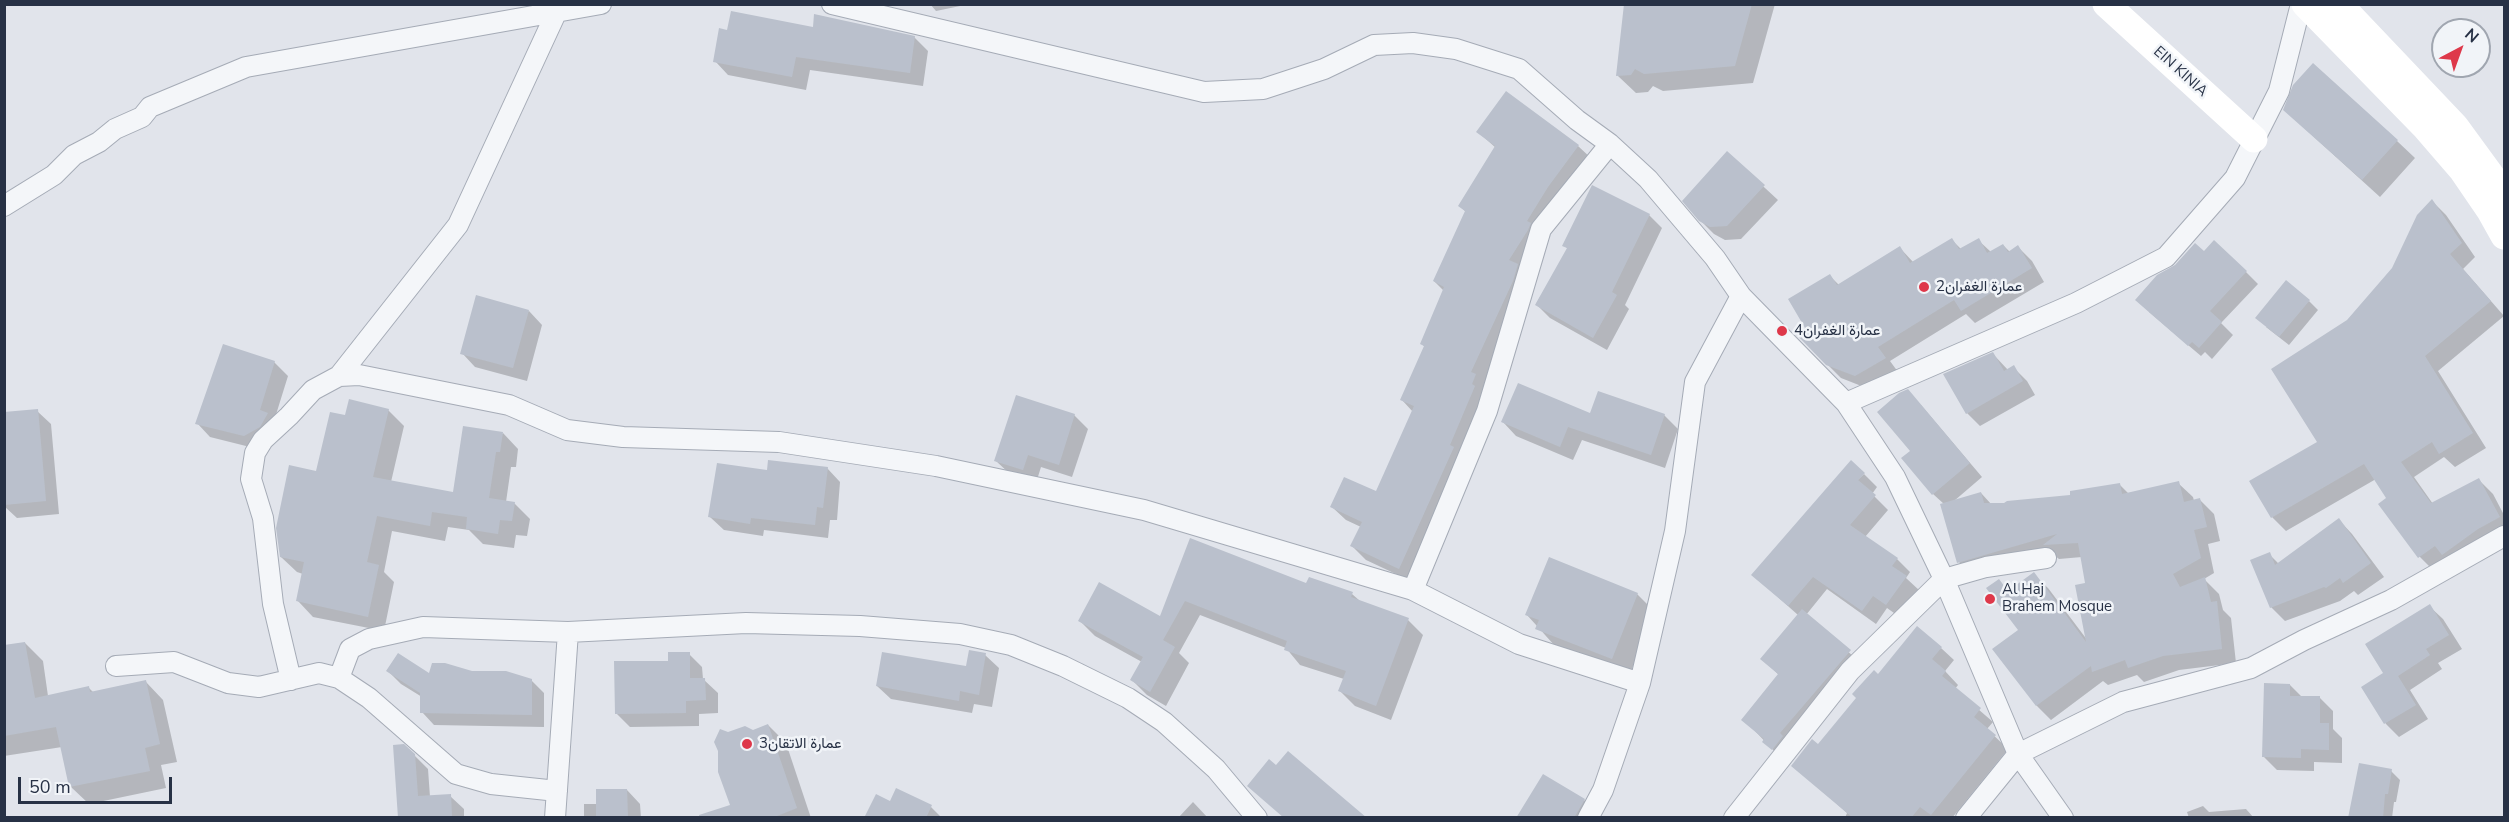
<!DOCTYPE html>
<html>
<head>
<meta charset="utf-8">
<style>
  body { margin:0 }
  #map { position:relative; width:2509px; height:822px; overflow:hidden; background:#e1e4eb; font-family:"Nunito Sans",sans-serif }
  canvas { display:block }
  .frame { position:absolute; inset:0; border:6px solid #273145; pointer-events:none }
  .north { position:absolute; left:2431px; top:18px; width:60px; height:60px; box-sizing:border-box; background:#f1f4f8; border:2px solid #a0a6b0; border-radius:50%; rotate:41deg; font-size:16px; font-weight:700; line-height:24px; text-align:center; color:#273145 }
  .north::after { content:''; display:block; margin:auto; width:21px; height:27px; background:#de384a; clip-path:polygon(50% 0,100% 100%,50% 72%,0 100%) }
  .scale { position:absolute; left:18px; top:777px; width:154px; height:27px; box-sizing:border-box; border:3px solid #273145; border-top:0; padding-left:8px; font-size:18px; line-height:21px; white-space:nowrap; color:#273145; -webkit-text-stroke:4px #f1f4f8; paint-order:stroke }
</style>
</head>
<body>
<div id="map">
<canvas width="2509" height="822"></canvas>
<div class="frame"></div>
<div class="north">N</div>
<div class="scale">50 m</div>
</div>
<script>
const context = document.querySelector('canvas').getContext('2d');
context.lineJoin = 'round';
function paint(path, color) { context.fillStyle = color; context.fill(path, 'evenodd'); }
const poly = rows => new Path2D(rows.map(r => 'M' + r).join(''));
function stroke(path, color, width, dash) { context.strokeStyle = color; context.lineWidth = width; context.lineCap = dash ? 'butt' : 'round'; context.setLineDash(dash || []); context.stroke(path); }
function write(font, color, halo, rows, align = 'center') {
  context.font = font + ' "Nunito Sans",Vazirmatn,sans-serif'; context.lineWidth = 5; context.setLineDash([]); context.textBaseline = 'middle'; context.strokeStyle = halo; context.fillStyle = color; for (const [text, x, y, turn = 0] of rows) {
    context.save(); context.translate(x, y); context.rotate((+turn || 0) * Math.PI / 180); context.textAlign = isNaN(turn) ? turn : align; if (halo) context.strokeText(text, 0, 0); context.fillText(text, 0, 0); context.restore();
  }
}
const shadow = poly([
  [930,4,970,4,936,11],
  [1626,4,1775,4,1753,83,1663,91,1653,86,1648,92,1636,93,1618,76],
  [814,29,914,37,928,51,923,86,810,70,806,90,728,75,715,61],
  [2303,127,2397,141,2415,158,2380,197],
  [1478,132,1578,146,1592,159,1562,200,1526,295,1484,385,1489,389,1413,582,1366,560,1352,546,1361,527,1346,520,1332,507,1377,493,1413,412,1402,400,1425,347,1422,344,1444,291,1434,281,1466,212,1460,206,1496,148],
  [1727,153,1778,200,1741,239,1725,240,1714,234,1700,220],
  [2432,201,2446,215,2475,257,2463,269,2504,316,2438,371,2486,448,2455,467,2444,457,2414,477,2433,504,2479,480,2493,494,2504,515,2504,536,2434,571,2420,557,2381,504,2388,498,2376,479,2286,531,2272,517,2319,442,2348,321,2393,269],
  [1649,215,1662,228,1625,305,1629,309,1607,350,1550,318,1536,304,1568,249,1564,245],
  [1952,240,1962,250,1978,240,1991,252,2003,245,2010,252,2018,247,2032,261,2044,282,1975,323,1966,314,1890,361,1898,372,1869,389,1841,378,1827,364,1807,328,1830,276,1839,285,1900,248,1914,263],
  [2204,254,2246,272,2258,284,2221,323,2233,335,2212,359,2205,352,2201,356,2149,312],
  [2309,301,2318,310,2289,345,2266,327],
  [529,311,542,325,527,381,475,367,462,353],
  [1993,354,2008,370,2013,367,2027,381,2035,395,1980,426,1967,413],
  [274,362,288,376,274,421,258,449,210,437,197,423],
  [1921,405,1982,477,1954,501,1981,493,1992,505,2072,497,2119,484,2129,494,2178,483,2193,497,2194,501,2200,500,2214,514,2220,541,2208,544,2214,573,2204,579,2219,594,2223,610,2231,618,2236,663,2179,670,2144,682,2137,675,2108,685,2103,681,2051,720,2037,706,1994,649,2020,630,1999,581,2010,592,2033,574,2048,588,2088,641,2087,585,2082,557,2059,559,2053,554,1973,576,1959,562,1944,504,1933,494,1912,451],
  [388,410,404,426,391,482,455,494,503,433,518,449,516,467,511,467,506,502,514,503,530,519,527,536,516,535,514,548,483,544,469,530,448,527,445,541,392,531,384,572,394,582,384,631,313,617,298,601,303,574,297,572,281,557,317,473,346,417],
  [37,411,51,424,59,514,17,518,4,506,4,414],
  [1074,415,1088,429,1072,477,1041,467,1036,483,1010,474,996,461],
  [1664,415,1678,429,1665,468,1582,440,1573,460,1516,436,1503,422,1591,416],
  [827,468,840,482,837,520,830,520,828,538,764,530,763,536,724,530,710,517,768,472],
  [1864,474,1877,487,1872,494,1888,510,1865,537,1897,559,1910,572,1906,578,1920,591,1901,618,1887,608,1876,624,1827,589,1806,615,1861,663,1776,753,1755,731,1779,675,1762,659,1798,615,1753,575],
  [2339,520,2352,534,2384,577,2358,595,2354,591,2340,601,2285,621,2271,607,2269,554,2279,564],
  [1191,540,1307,585,1352,594,1360,601,1408,620,1423,635,1391,720,1355,706,1340,691,1344,679,1300,665,1286,648,1200,615,1179,653,1189,663,1166,706,1147,695,1132,680,1142,662,1095,636,1080,621,1161,618],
  [1637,594,1655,612,1629,676,1555,646,1527,615],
  [2429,606,2443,619,2462,649,2438,663,2442,669,2410,690,2428,719,2399,737,2386,724,2363,687,2385,673],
  [25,643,43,661,48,696,89,688,94,693,146,682,163,700,177,762,161,765,166,788,89,804,71,787,62,747,4,756,4,647],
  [1941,648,1954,660,1945,671,1958,685,1955,689,1993,722,1987,729,2008,749,1952,818,1845,818,1847,813,1793,765,1818,747,1878,676],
  [689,654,702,667,703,679,718,693,718,713,699,714,699,726,630,727,616,713,669,663],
  [985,655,999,668,992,707,974,704,972,713,891,699,877,686,968,668],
  [388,671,430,675,472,672,531,680,544,693,544,727,434,725,422,712,422,697,401,684],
  [2290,685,2302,697,2320,698,2333,711,2333,729,2342,738,2342,763,2314,762,2314,771,2277,770,2264,757],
  [768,725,786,743,811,818,712,818,731,805,728,734,753,731],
  [414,755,428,769,430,797,450,796,464,809,464,818,400,818],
  [2391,771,2400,780,2396,802,2394,802,2392,818,2349,818],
  [627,790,640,804,641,818,584,818,584,804,598,804],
  [1584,800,1597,813,1595,818,1518,818],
  [1193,802,1208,818,1178,818],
  [890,803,931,807,942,818,866,818],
  [2203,806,2209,812,2246,809,2254,818,2189,818,2187,812]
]);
const building = poly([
  [1624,4,1752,4,1735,66,1644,74,1635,69,1631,75,1616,76],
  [731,11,813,27,814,14,915,36,910,73,796,57,792,77,713,62,719,28,727,30],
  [2313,63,2398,140,2362,180,2283,110,2293,85],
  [1506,91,1579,145,1548,187,1527,221,1531,223,1528,230,1509,260,1518,264,1513,281,1471,372,1476,374,1472,384,1475,386,1450,445,1454,447,1399,569,1350,546,1362,522,1330,507,1344,477,1376,491,1414,406,1400,400,1424,346,1420,344,1444,287,1433,281,1465,211,1458,206,1495,146,1476,132],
  [1727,151,1765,185,1727,226,1710,227,1699,221,1682,201],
  [1592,185,1650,214,1612,292,1617,295,1593,338,1535,305,1567,248,1562,246],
  [2432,199,2462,243,2450,254,2491,301,2425,356,2473,433,2439,454,2432,442,2401,462,2431,503,2479,478,2500,517,2478,529,2442,555,2435,546,2418,558,2378,504,2386,498,2364,464,2271,518,2249,481,2317,442,2271,369,2347,320,2392,268,2417,215],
  [1952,238,1959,249,1979,238,1987,253,2003,244,2008,252,2018,245,2032,268,1961,311,1954,300,1878,347,1886,358,1855,376,1826,365,1796,334,1805,328,1788,299,1830,274,1837,285,1900,246,1910,263],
  [2214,240,2247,271,2210,311,2222,322,2199,348,2192,342,2188,346,2135,300,2157,275,2175,265,2195,243,2204,251],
  [2286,280,2310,300,2279,337,2255,318],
  [476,295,529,310,513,368,460,354],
  [223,344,275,361,260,410,268,413,260,427,244,436,195,424],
  [1993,352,2004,371,2014,365,2023,381,1966,414,1943,374],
  [1518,383,1590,413,1598,391,1665,414,1651,455,1568,427,1560,447,1501,422],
  [1908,389,1970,463,1932,495,1901,458,1910,451,1877,412,1899,393],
  [1016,395,1075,414,1059,465,1028,455,1023,470,994,461],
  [349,399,389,409,373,477,453,492,463,426,503,432,500,452,496,452,489,498,515,502,512,521,500,520,498,534,466,529,467,517,432,512,430,526,377,516,367,562,379,565,368,617,296,601,304,562,280,557,276,528,289,465,316,471,330,412,345,415],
  [38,409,46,501,4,505,4,412],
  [768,460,828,467,823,508,817,507,815,525,751,518,750,524,708,517,717,463,767,470],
  [1851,460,1865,473,1858,480,1876,495,1850,525,1898,558,1892,566,1907,576,1886,605,1873,596,1862,611,1813,577,1788,606,1751,575],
  [2179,481,2184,502,2200,498,2207,527,2194,530,2201,558,2173,574,2180,587,2205,577,2211,602,2217,601,2222,649,2163,656,2128,668,2125,660,2092,672,2091,666,2036,706,1992,649,2018,630,1986,588,1999,579,2008,591,2034,572,2086,642,2075,585,2085,583,2078,543,2043,545,2057,534,1957,563,1940,504,1981,492,1984,503,2004,503,2007,501,2070,495,2070,491,2120,483,2122,494],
  [2339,518,2371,563,2343,583,2340,578,2326,588,2324,587,2270,608,2250,560,2270,552,2275,565],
  [1190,538,1306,583,1309,577,1353,592,1351,597,1409,618,1376,706,1338,691,1346,671,1284,650,1287,641,1185,601,1163,640,1175,647,1150,692,1130,680,1143,657,1078,621,1099,582,1160,616],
  [1549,557,1638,593,1612,659,1535,629,1539,620,1525,615],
  [2430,604,2449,635,2426,649,2430,655,2398,676,2416,705,2384,724,2361,687,2383,673,2365,644],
  [1802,609,1851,650,1780,733,1783,736,1772,750,1762,742,1764,739,1741,720,1778,674,1760,659],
  [1917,626,1942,647,1932,659,1946,671,1942,676,1981,708,1974,717,1996,735,1931,815,1920,807,1911,818,1853,818,1791,766,1812,739,1818,744,1856,698,1852,694,1874,670,1878,674],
  [25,642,35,698,89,686,90,692,146,680,160,744,145,748,150,771,69,787,56,727,4,736,4,645],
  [969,650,986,653,979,695,960,691,959,701,876,686,882,652,966,666],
  [668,652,690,652,690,678,705,678,706,700,686,701,686,713,615,714,614,661,668,661],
  [398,653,429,673,432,663,445,663,472,671,506,671,532,679,532,715,420,713,420,693,386,671],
  [2264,683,2290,684,2290,696,2320,696,2320,723,2329,723,2329,750,2301,749,2301,758,2262,757],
  [768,724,797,808,772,818,700,818,699,815,730,805,718,772,718,751,714,742,720,729,728,732,745,726,753,730],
  [404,744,415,754,418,796,451,794,452,818,398,818,393,745],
  [1288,751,1367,818,1284,818,1247,786,1269,759,1276,765],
  [2359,763,2392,769,2388,794,2385,794,2383,818,2348,818],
  [1543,774,1585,799,1574,818,1516,818],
  [896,788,932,805,926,818,864,818,876,794,890,801],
  [596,789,627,789,628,818,596,818]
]);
const street = poly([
  [832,4,1204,92,1263,89,1324,69,1374,45,1413,43,1456,49,1519,69,1577,120,1610,144,1648,179,1715,258,1741,296,1846,403,1895,477,1944,579,2018,754,2063,818],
  [4,206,54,175,74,155,99,142,115,129,142,117,150,107,246,67,601,4],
  [339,376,458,225,557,11],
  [1846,403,2076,303,2166,257,2235,178,2279,91,2301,4],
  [1413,590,1487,411,1541,229,1610,144],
  [116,666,174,662,228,683,259,687,319,673,339,678,369,698,456,774,491,784,557,791],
  [339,678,350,649,369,639,423,627,568,632,746,623,860,626,960,634,1011,645,1063,666,1128,698,1164,722,1216,769,1257,818],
  [291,680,273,604,263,518,251,479,255,453,263,440,289,416,313,390,339,376,359,375,509,405,567,430,623,437,779,442,936,466,1144,510,1413,590,1519,644,1640,683],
  [555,818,568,632],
  [1588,818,1603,790,1640,683,1675,531,1695,382,1741,296],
  [1734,818,1850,671,1944,579,1986,567,2046,558],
  [1966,818,2018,754,2123,702,2251,668,2304,640,2391,600,2504,536]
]);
const secondary = poly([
  [2106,4,2254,139],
  [2305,4,2424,126,2462,170,2490,211,2504,236],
  [2339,4,2455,126,2504,193]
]);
const markers = [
  [1924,287,6,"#de384a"],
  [1782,331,6,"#de384a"],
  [1990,599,6,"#de384a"],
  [747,744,6,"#de384a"]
];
const streetNames = [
  ["EIN KINIA",2180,72,42]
];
const poiNames = [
  ["عمارة الغفران2",1936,287],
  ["عمارة الغفران4",1794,331],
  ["Al Haj",2002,590],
  ["Brahem Mosque",2002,607],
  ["عمارة الاتقان3",759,744]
];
paint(shadow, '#0003');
paint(building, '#bac0cc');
stroke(street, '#a5abb6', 22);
stroke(street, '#f4f6f9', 20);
stroke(secondary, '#fff', 27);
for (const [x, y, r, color] of markers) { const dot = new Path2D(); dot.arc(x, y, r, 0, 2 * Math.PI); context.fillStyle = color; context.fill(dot); stroke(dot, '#f1f4f8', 2); }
write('15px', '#273145', '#f1f4f8', streetNames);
write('15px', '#273145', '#f1f4f8', poiNames, 'left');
</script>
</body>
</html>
